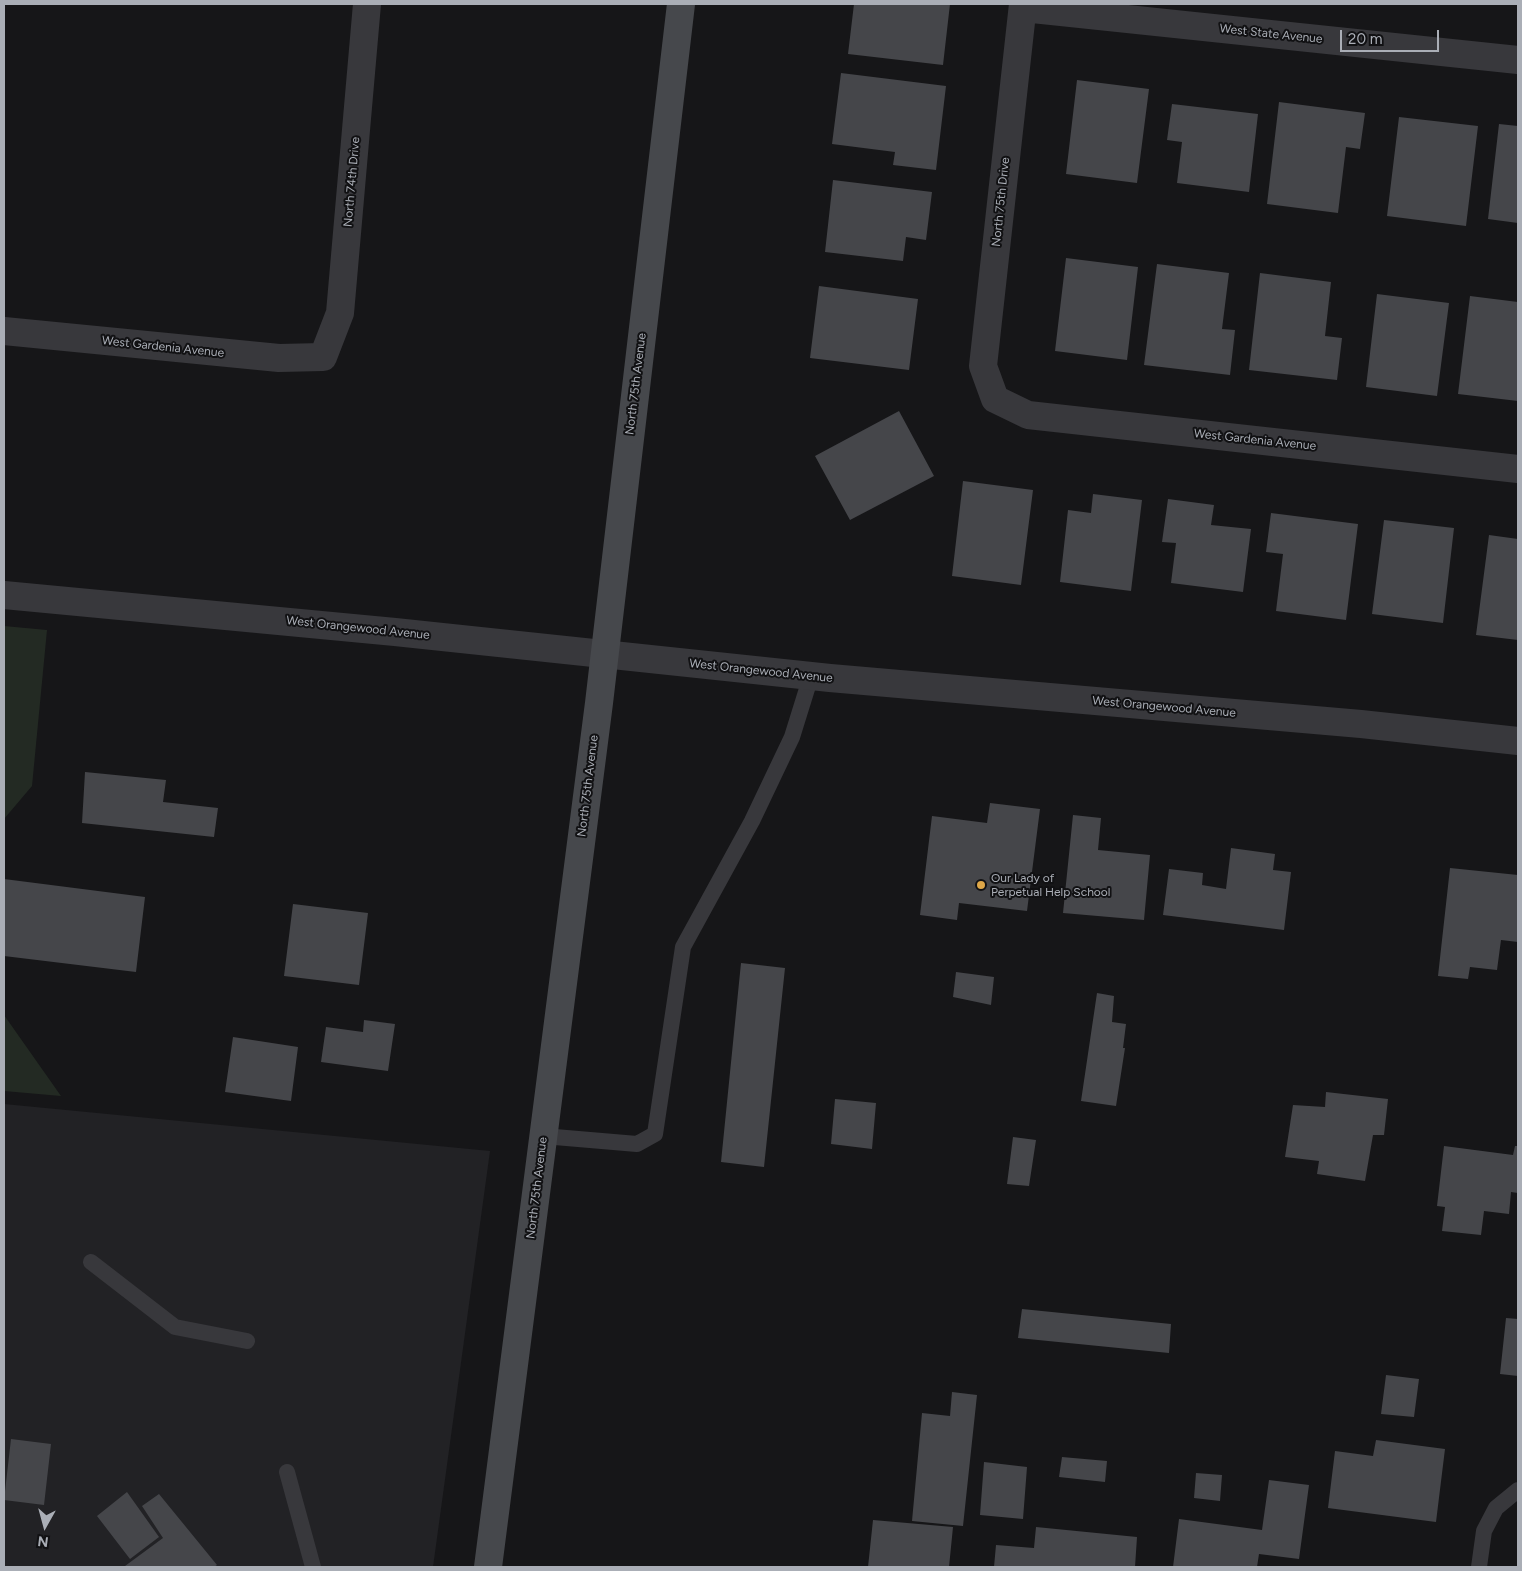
<!DOCTYPE html>
<html>
<head>
<meta charset="utf-8">
<style>
  body { margin:0 }
  #map { position:relative; width:1522px; height:1571px; overflow:hidden; background:#161618; font-family:Figtree,sans-serif }
  canvas { display:block }
  .frame { position:absolute; inset:0; border:5px solid #aaaeb6; pointer-events:none }
  .north { position:absolute; left:20px; top:1501px; width:50px; height:50px; -webkit-text-stroke:4px #111113; paint-order:stroke; rotate:187deg; font-size:14px; font-weight:700; line-height:20px; text-align:center; color:#aaaeb6 }
  .north::after { content:''; display:block; margin:auto; width:18px; height:22px; background:#aaaeb6; clip-path:polygon(50% 0,100% 100%,50% 72%,0 100%) }
  .scale { position:absolute; left:1340px; top:30px; width:99px; height:22px; box-sizing:border-box; border:2px solid #aaaeb6; border-top:0; padding-left:6px; font-size:15px; line-height:18px; white-space:nowrap; color:#aaaeb6; -webkit-text-stroke:4px #111113; paint-order:stroke }
</style>
</head>
<body>
<div id="map">
<canvas width="1522" height="1571"></canvas>
<div class="frame"></div>
<div class="north">N</div>
<div class="scale">20 m</div>
</div>
<script>
const context = document.querySelector('canvas').getContext('2d');
context.lineJoin = 'round';
function paint(path, color) { context.fillStyle = color; context.fill(path, 'evenodd'); }
const poly = rows => new Path2D(rows.map(r => 'M' + r).join(''));
function stroke(path, color, width, dash) { context.strokeStyle = color; context.lineWidth = width; context.lineCap = dash ? 'butt' : 'round'; context.setLineDash(dash || []); context.stroke(path); }
function write(font, color, halo, rows, align = 'center') {
  context.font = font + ' Figtree,sans-serif'; context.lineWidth = 4; context.setLineDash([]); context.textBaseline = 'middle'; context.strokeStyle = halo; context.fillStyle = color; for (const [text, x, y, turn = 0] of rows) {
    context.save(); context.translate(x, y); context.rotate((+turn || 0) * Math.PI / 180); context.textAlign = isNaN(turn) ? turn : align; if (halo) context.strokeText(text, 0, 0); context.fillText(text, 0, 0); context.restore();
  }
}
const built = poly([
  [4,1104,490,1151,433,1567,4,1567]
]);
const green = poly([
  [4,626,47,630,32,786,4,819],
  [4,1015,61,1096,4,1091]
]);
const building = poly([
  [854,4,950,4,943,65,848,54],
  [841,73,946,86,936,170,893,165,895,152,832,144],
  [1077,80,1149,89,1137,183,1066,174],
  [1279,102,1365,113,1360,149,1346,147,1338,213,1267,204],
  [1172,104,1258,114,1249,192,1177,183,1182,142,1167,140],
  [1399,117,1478,126,1466,226,1387,216],
  [1499,124,1518,126,1518,223,1488,219],
  [833,180,932,192,926,240,906,237,903,261,825,252],
  [1066,258,1138,267,1127,360,1055,351],
  [1157,264,1229,273,1222,329,1235,330,1230,375,1144,365],
  [1260,273,1331,282,1325,336,1342,338,1337,380,1249,370],
  [819,286,918,299,909,370,810,358],
  [1377,294,1449,303,1437,396,1366,387],
  [1470,296,1518,302,1518,401,1458,394],
  [899,411,934,476,850,520,815,456],
  [963,481,1033,490,1021,585,952,576],
  [1093,494,1142,500,1131,591,1060,582,1068,510,1091,513],
  [1168,499,1214,505,1211,525,1251,529,1243,592,1171,583,1176,543,1162,542],
  [1271,513,1358,524,1346,620,1276,611,1283,554,1266,552],
  [1384,520,1454,528,1443,623,1372,614],
  [1489,535,1518,539,1518,640,1476,635],
  [85,772,166,780,163,802,218,808,214,837,82,823],
  [990,803,1040,809,1027,911,959,903,957,920,920,915,932,816,987,823],
  [1073,815,1101,818,1098,850,1150,855,1144,920,1063,913],
  [1231,848,1275,854,1273,870,1291,872,1284,930,1163,915,1169,869,1203,873,1202,885,1226,889],
  [1450,868,1518,875,1518,942,1501,940,1497,970,1470,967,1468,979,1438,976],
  [4,879,145,897,136,972,4,956],
  [293,904,368,913,359,985,284,976],
  [741,963,785,968,764,1167,721,1162],
  [956,972,994,977,991,1005,953,997],
  [1097,993,1114,996,1112,1022,1126,1024,1123,1048,1125,1048,1116,1106,1081,1101],
  [364,1020,395,1024,388,1071,321,1062,326,1027,363,1032],
  [233,1037,298,1047,291,1101,225,1092],
  [1326,1092,1388,1099,1384,1135,1373,1135,1365,1181,1317,1174,1319,1161,1285,1157,1293,1105,1325,1107],
  [835,1099,876,1103,872,1149,831,1144],
  [1013,1137,1036,1140,1029,1186,1007,1184],
  [1444,1146,1513,1155,1515,1146,1518,1146,1518,1193,1511,1192,1509,1214,1484,1211,1481,1235,1442,1231,1445,1207,1437,1206],
  [1022,1309,1171,1324,1169,1353,1018,1338],
  [1506,1318,1518,1319,1518,1376,1500,1374],
  [1386,1375,1419,1379,1414,1417,1381,1414],
  [952,1392,977,1395,963,1526,912,1521,922,1413,950,1416],
  [11,1439,51,1444,44,1505,4,1500],
  [1376,1440,1445,1449,1436,1522,1328,1508,1335,1451,1373,1456],
  [1062,1457,1107,1461,1105,1482,1059,1477],
  [984,1462,1027,1467,1023,1519,980,1515],
  [1196,1473,1222,1475,1220,1501,1194,1498],
  [1269,1480,1309,1485,1299,1559,1259,1554,1257,1567,1173,1567,1179,1519,1262,1530],
  [127,1492,159,1537,130,1559,97,1516],
  [159,1494,217,1565,214,1567,125,1566,163,1538,142,1506],
  [873,1520,953,1527,949,1567,868,1567],
  [1036,1527,1137,1537,1135,1567,994,1567,996,1545,1034,1548]
]);
const service = poly([
  [543,1136,637,1144,655,1134,683,947,752,821,792,737,811,676],
  [91,1262,175,1327,247,1341],
  [287,1472,313,1567],
  [1479,1567,1484,1531,1496,1508,1518,1490]
]);
const minor = poly([
  [1023,4,983,366,995,399,1028,415,1518,469],
  [1023,8,1518,60],
  [4,331,279,358,323,357,340,313,367,4]
]);
const tertiary = poly([
  [4,595,395,632,830,678,1361,724,1518,741]
]);
const secondary = poly([
  [488,1567,599,703,681,4]
]);
const markers = [
  [981,885,5,"#dea748"]
];
const streetNames = [
  ["West State Avenue",1271,34,6],
  ["North 74th Drive",352,182,-85],
  ["North 75th Drive",1001,202,-84],
  ["West Gardenia Avenue",163,347,6],
  ["North 75th Avenue",636,384,-83],
  ["West Gardenia Avenue",1255,440,6],
  ["West Orangewood Avenue",358,628,6],
  ["West Orangewood Avenue",761,671,6],
  ["West Orangewood Avenue",1164,707,5],
  ["North 75th Avenue",588,786,-83],
  ["North 75th Avenue",537,1188,-83]
];
const poiNames = [
  ["Our Lady of",991,878],
  ["Perpetual Help School",991,892]
];
paint(built, '#222225');
paint(green, '#232a23');
paint(building, '#45464a');
stroke(service, '#38383c', 16);
stroke(minor, '#38383c', 28);
stroke(tertiary, '#38383c', 28);
stroke(secondary, '#46484c', 28);
for (const [x, y, r, color] of markers) { const dot = new Path2D(); dot.arc(x, y, r, 0, 2 * Math.PI); context.fillStyle = color; context.fill(dot); stroke(dot, '#111113', 2); }
write('12px', '#aaaeb6', '#111113', streetNames);
write('12px', '#aaaeb6', '#111113', poiNames, 'left');
</script>
</body>
</html>
